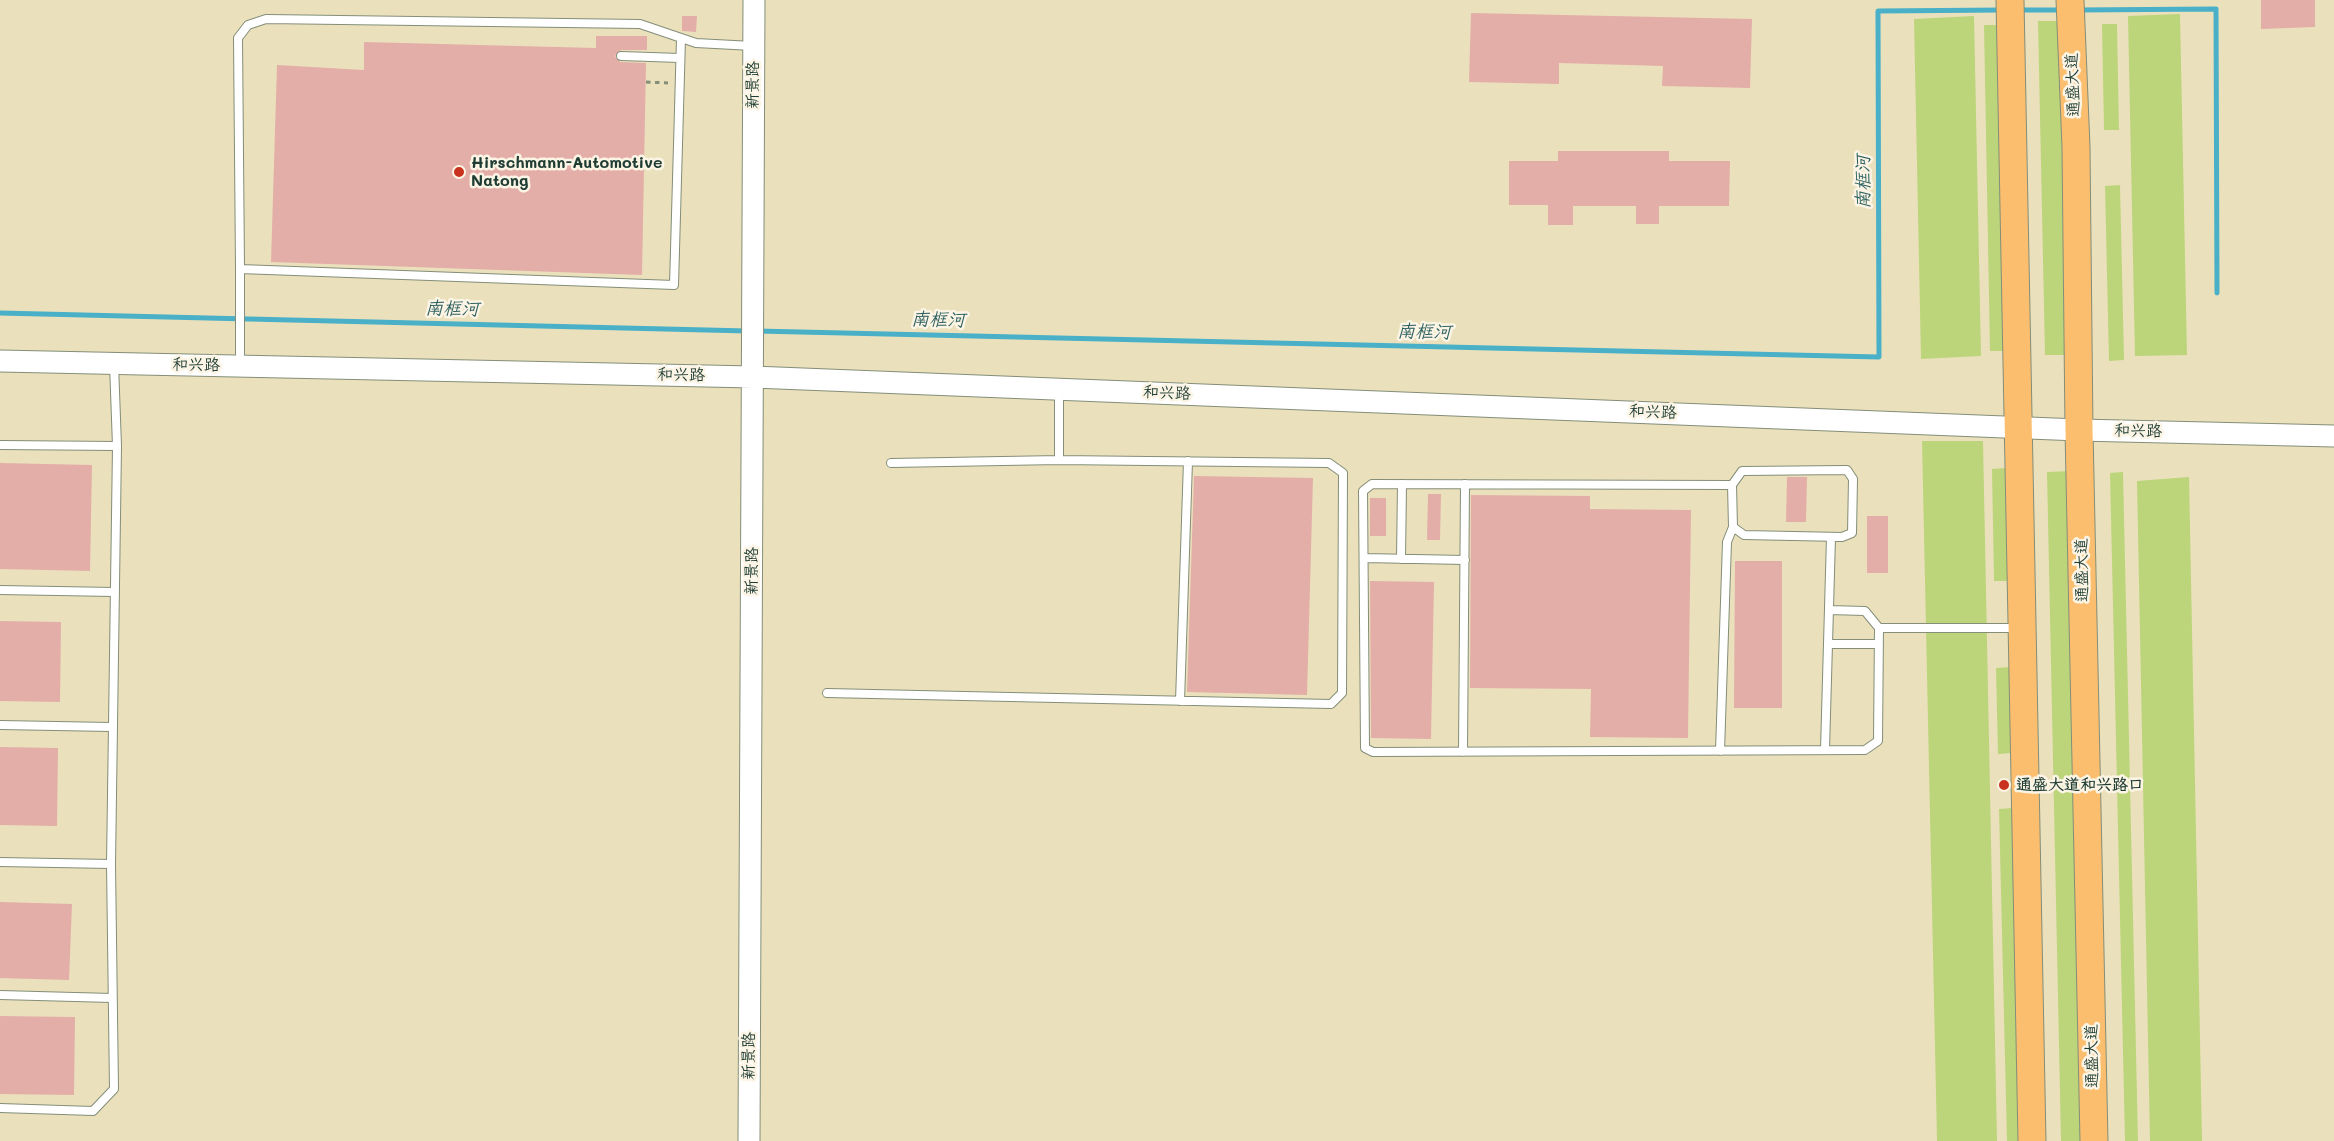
<!DOCTYPE html>
<html>
<head>
<meta charset="utf-8">
<style>
  body { margin:0 }
  canvas { display:block; background:#eae0bc }
</style>
</head>
<body>
<canvas width="2334" height="1141"></canvas>
<script>
const context = document.querySelector('canvas').getContext('2d');
context.lineJoin = 'round';
function paint(path, color) { context.fillStyle = color; context.fill(path, 'evenodd'); }
const poly = rows => new Path2D(rows.map(r => 'M' + r).join(''));
function stroke(path, color, width, dash) { context.strokeStyle = color; context.lineWidth = width; context.lineCap = dash ? 'butt' : 'round'; context.setLineDash(dash || []); context.stroke(path); }
function write(font, color, halo, rows, align = 'center') {
  context.font = font + ' Mali,"LXGW WenKai TC",sans-serif'; context.lineWidth = 5; context.setLineDash([]); context.textBaseline = 'middle'; context.strokeStyle = halo; context.fillStyle = color; for (const [text, x, y, turn = 0] of rows) {
    context.save(); context.translate(x, y); context.rotate((+turn || 0) * Math.PI / 180); context.textAlign = isNaN(turn) ? turn : align; if (halo) context.strokeText(text, 0, 0); context.fillText(text, 0, 0); context.restore();
  }
}
const green = poly([
  [2180,14,2187,355,2135,356,2128,16],
  [1974,16,1981,356,1921,359,1914,19],
  [2038,21,2061,21,2068,355,2045,355],
  [2102,24,2117,24,2119,130,2104,130],
  [1984,25,1998,25,2004,351,1990,351],
  [2120,185,2124,360,2109,361,2105,186],
  [1922,441,1983,441,1997,1141,1937,1141],
  [2006,468,2008,581,1994,581,1992,469],
  [2070,471,2084,1141,2061,1141,2047,472],
  [2123,472,2138,1141,2125,1141,2110,473],
  [2189,477,2202,1141,2150,1141,2137,481],
  [2010,667,2012,753,1998,754,1996,668],
  [2013,808,2020,1141,2007,1141,1999,809]
]);
const stream = poly([
  [2018,10,2063,10],
  [2078,10,2216,9,2217,293],
  [0,313,748,331],
  [757,331,1879,357,1878,11,2003,10]
]);
const building = poly([
  [2261,0,2315,0,2315,27,2261,29],
  [1471,13,1752,19,1750,88,1662,86,1663,66,1559,63,1559,84,1469,82],
  [682,16,697,16,696,32,682,31],
  [596,36,647,36,647,50,621,50,615,56,620,62,646,63,642,275,271,262,277,65,364,70,364,42,596,48],
  [1558,151,1669,151,1669,161,1730,161,1729,206,1659,206,1659,224,1636,224,1636,206,1573,206,1573,225,1548,225,1548,205,1509,205,1509,161,1558,161],
  [0,463,92,465,90,571,0,569],
  [1194,476,1313,478,1307,695,1187,692],
  [1787,477,1807,477,1806,522,1786,522],
  [1428,494,1441,494,1440,540,1427,540],
  [1471,495,1590,496,1590,509,1691,510,1688,738,1590,737,1591,689,1470,688],
  [1370,498,1386,498,1386,536,1370,536],
  [1867,516,1888,516,1888,573,1867,573],
  [1735,561,1782,561,1782,708,1734,708],
  [1370,581,1434,582,1431,739,1371,738],
  [0,621,61,622,60,702,0,701],
  [0,747,58,748,57,826,0,825],
  [0,902,72,904,69,980,0,978],
  [0,1016,75,1017,74,1095,0,1094]
]);
const path = poly([
  [646,82,668,83]
]);
const service = poly([
  [681,39,674,285,240,269,238,38,248,25,266,19,640,24,696,43,753,46],
  [621,56,680,58],
  [240,269,240,366],
  [0,445,117,446],
  [1059,460,1059,389],
  [1732,485,1733,527,1744,535,1842,537,1852,533,1853,479,1847,470,1742,471,1732,485,1372,484,1363,491,1365,748,1373,752,1865,750,1878,741,1879,628,2018,628],
  [1364,558,1465,560],
  [1401,559,1402,484],
  [0,590,114,592],
  [1829,610,1865,611,1879,628],
  [1828,644,1878,644],
  [827,693,1331,704,1342,693,1343,473,1329,463,1059,460,891,463],
  [1180,701,1188,461],
  [0,725,111,727],
  [1825,750,1831,537],
  [1720,751,1727,542,1733,527],
  [1463,752,1465,484],
  [0,862,111,864],
  [0,995,112,998],
  [0,1108,93,1111,114,1089,111,864,117,446,114,364]
]);
const tertiary = poly([
  [0,361,753,377,2079,430,2334,436],
  [749,1141,754,0]
]);
const primary = poly([
  [2010,0,2032,1141],
  [2070,0,2076,147,2079,430,2094,1141]
]);
const markers = [
  [459,172,6,"#c8321e"],
  [2004,785,6,"#c8321e"]
];
const streetNames = [
  ["新景路",753,85,-90],
  ["通盛大道",2073,85,-92],
  ["和兴路",196,365,1],
  ["和兴路",681,375,1],
  ["和兴路",1167,393,2],
  ["和兴路",1653,412,2],
  ["和兴路",2138,431,1],
  ["通盛大道",2082,570,-91],
  ["新景路",752,571,-90],
  ["新景路",749,1056,-90],
  ["通盛大道",2092,1056,-91]
];
const poiNames = [
  ["Hirschmann-Automotive",471,163],
  ["Natong",471,181],
  ["通盛大道和兴路口",2016,785]
];
const waterNames = [
  ["南框河",1863,182,-90],
  ["南框河",452,309,1],
  ["南框河",938,320,1],
  ["南框河",1424,332,1]
];
paint(green, '#bcd57a');
stroke(stream, '#49b0c8', 5);
paint(building, '#e4aea8');
stroke(service, '#848e78', 10);
stroke(tertiary, '#848e78', 23);
stroke(primary, '#848e78', 29);
stroke(path, '#848e78', 3, [4.5, 4.5]);
stroke(service, '#fff', 8);
stroke(tertiary, '#fff', 21);
stroke(primary, '#fbbe6e', 27);
for (const [x, y, r, color] of markers) { const dot = new Path2D(); dot.arc(x, y, r, 0, 2 * Math.PI); context.fillStyle = color; context.fill(dot); stroke(dot, '#fcf5e5', 2); }
write('16px', '#1f3d34', '#fcf5e5', streetNames);
write('bold 16px', '#1f3d34', '#fcf5e5', poiNames, 'left');
write('italic 18px', '#2c6060', '#fcf5e5', waterNames);
</script>
</body>
</html>
